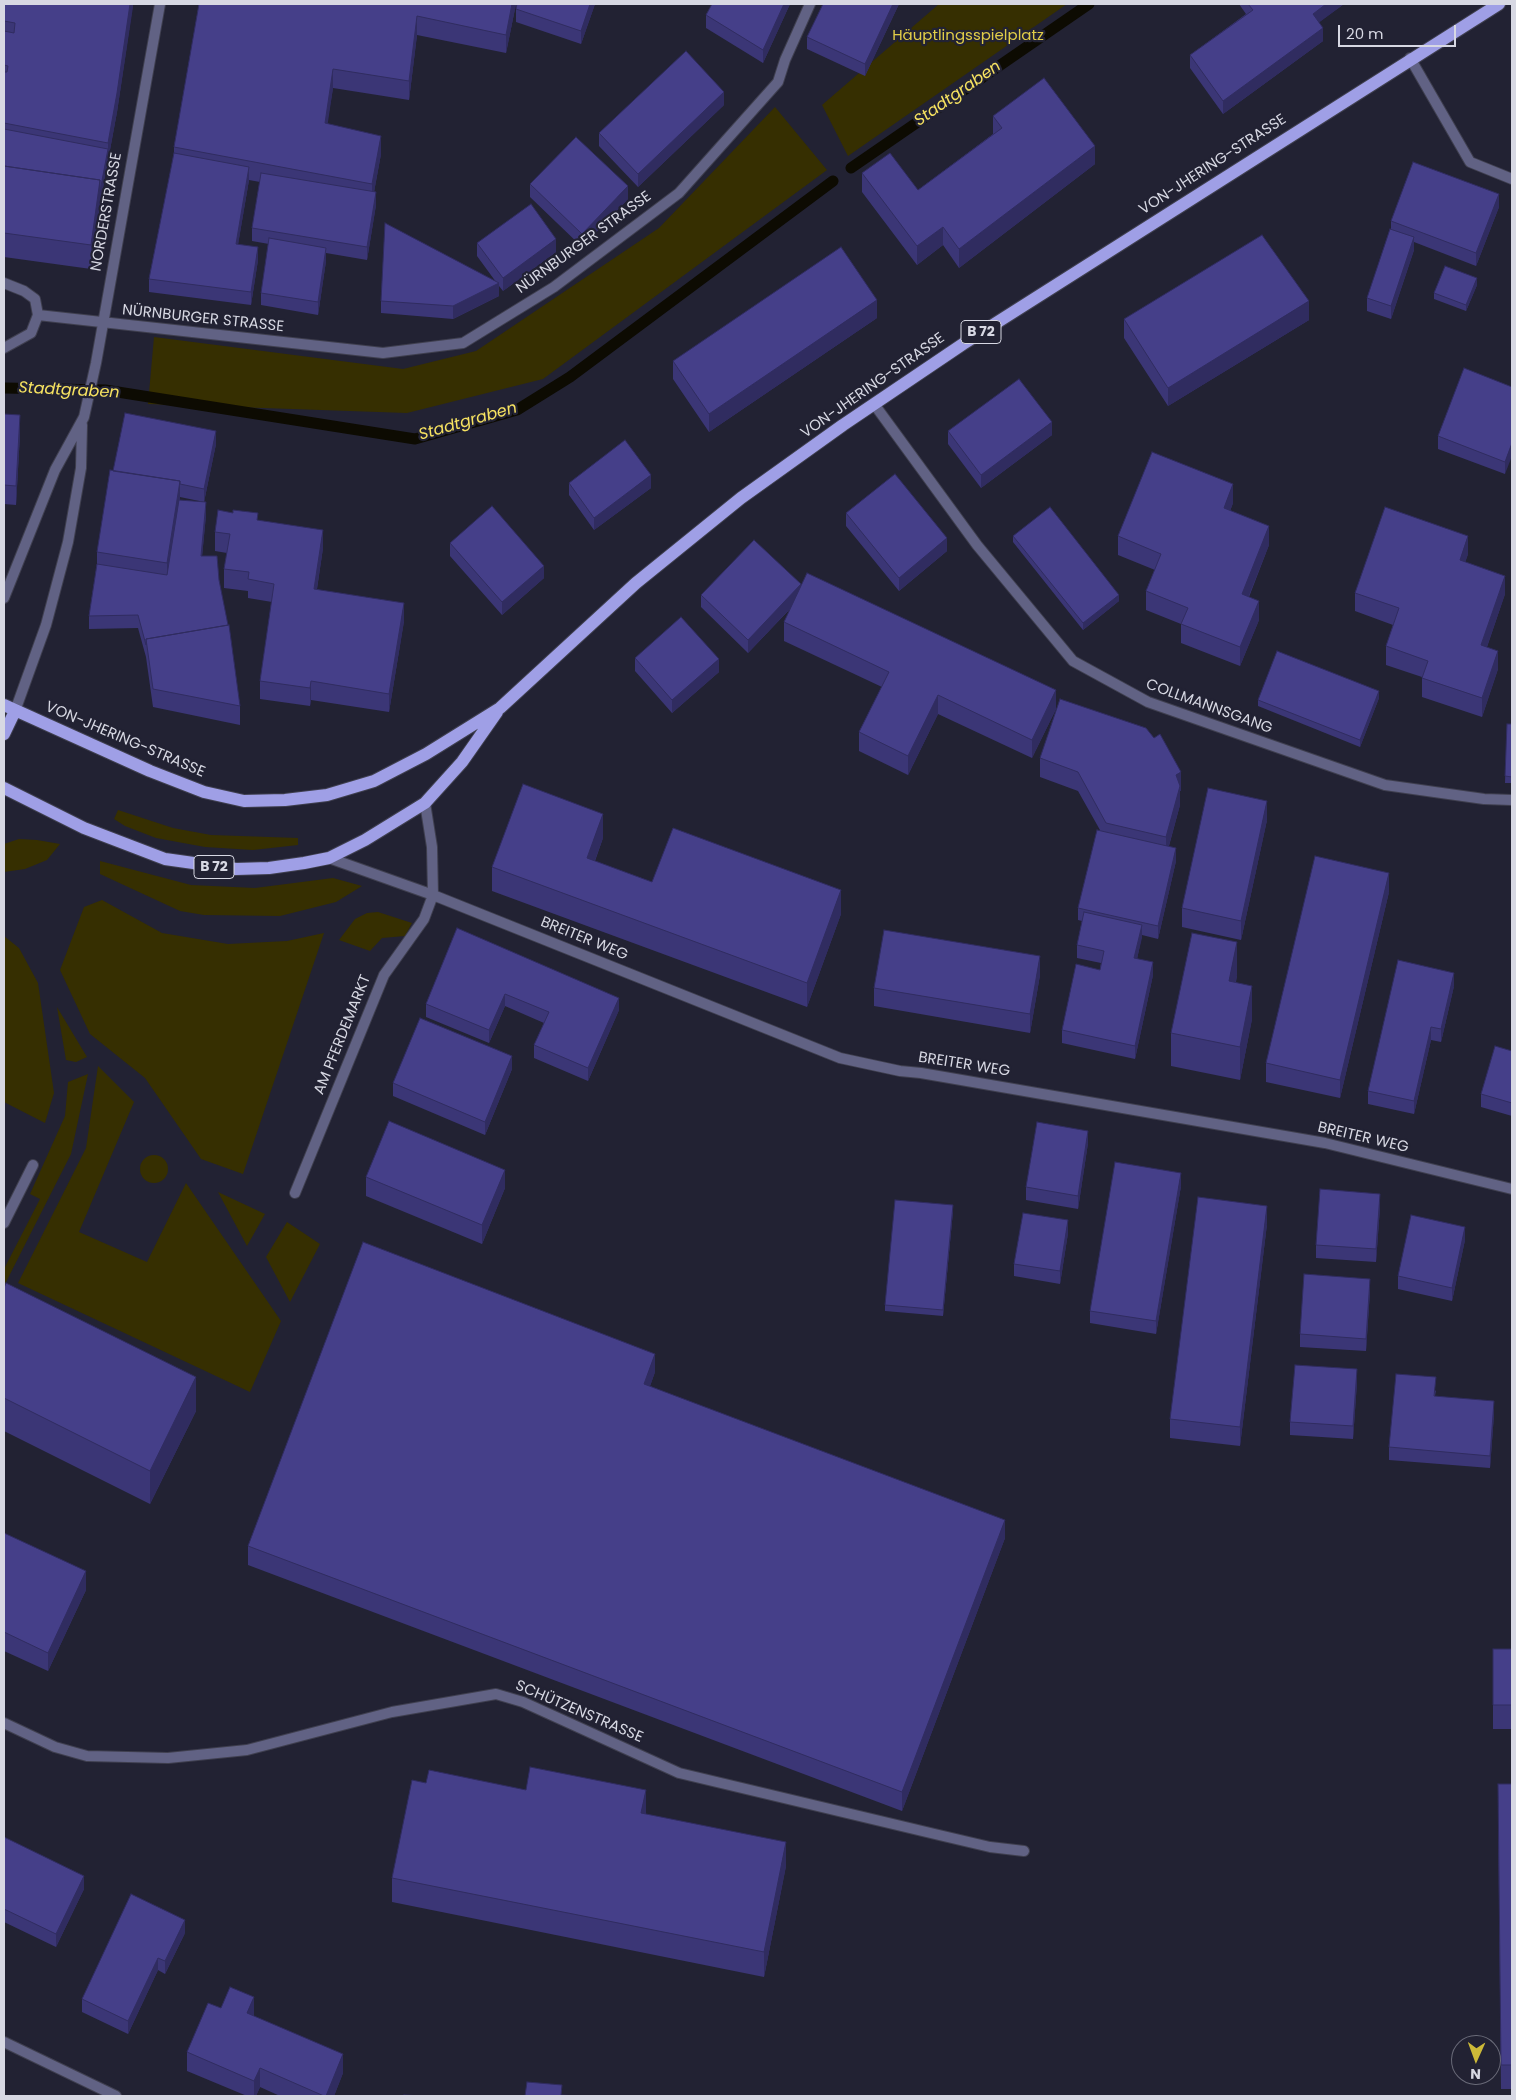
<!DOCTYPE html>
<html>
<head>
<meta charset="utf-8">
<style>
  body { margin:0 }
  #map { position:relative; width:1516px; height:2100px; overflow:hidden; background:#223; font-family:Poppins,sans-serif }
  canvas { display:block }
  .frame { position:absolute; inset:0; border:5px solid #d7d8e3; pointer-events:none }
  .north { position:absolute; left:1451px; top:2035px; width:50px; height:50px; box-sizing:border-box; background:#223; border:1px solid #6a6b79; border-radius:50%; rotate:182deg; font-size:14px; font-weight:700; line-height:20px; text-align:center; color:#d7d8e3 }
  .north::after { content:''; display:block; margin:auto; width:18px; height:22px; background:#ccb938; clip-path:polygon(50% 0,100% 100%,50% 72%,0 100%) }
  .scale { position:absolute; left:1338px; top:25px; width:118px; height:22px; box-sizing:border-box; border:2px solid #d7d8e3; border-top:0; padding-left:6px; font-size:15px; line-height:18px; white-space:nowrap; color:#d7d8e3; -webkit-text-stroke:4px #223; paint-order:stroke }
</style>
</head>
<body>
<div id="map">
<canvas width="1516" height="2100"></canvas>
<div class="frame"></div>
<div class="north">N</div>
<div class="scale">20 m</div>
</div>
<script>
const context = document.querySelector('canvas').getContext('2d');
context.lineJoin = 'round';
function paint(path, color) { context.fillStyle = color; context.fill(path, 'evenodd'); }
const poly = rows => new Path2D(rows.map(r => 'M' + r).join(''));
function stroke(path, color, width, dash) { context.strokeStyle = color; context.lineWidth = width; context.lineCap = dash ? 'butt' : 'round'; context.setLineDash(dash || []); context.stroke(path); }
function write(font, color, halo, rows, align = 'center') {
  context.font = font + ' Poppins,sans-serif'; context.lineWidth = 4.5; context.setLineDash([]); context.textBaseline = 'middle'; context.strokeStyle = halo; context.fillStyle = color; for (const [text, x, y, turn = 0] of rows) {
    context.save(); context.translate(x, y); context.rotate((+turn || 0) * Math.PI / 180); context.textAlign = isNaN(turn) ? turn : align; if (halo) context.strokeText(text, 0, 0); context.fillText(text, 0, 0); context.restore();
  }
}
const green = poly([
  [939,4,1067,4,848,156,822,105],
  [775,107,827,170,543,379,407,413,148,404,154,337,403,369,476,351,659,228],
  [118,810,173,828,211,835,298,838,298,845,253,850,205,847,156,838,125,826,114,819],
  [19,839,37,840,60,844,47,860,25,869,4,872,4,844],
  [100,861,191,885,255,888,333,878,362,886,336,902,280,916,204,915,180,911,100,874],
  [102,900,162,933,228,944,287,941,324,933,243,1174,201,1159,145,1078,90,1034,60,970,84,907],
  [378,912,412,923,405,936,382,938,370,951,339,940,355,919,367,913],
  [4,936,19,948,38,983,54,1093,45,1123,4,1102],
  [57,1007,87,1057,76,1062,66,1060],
  [98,1066,134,1102,79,1232,147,1262,186,1183,281,1321,250,1392,18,1283,86,1148],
  [88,1074,71,1154,4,1286,4,1269,40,1199,30,1194,65,1116,68,1082],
  '140 1169a14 14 0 1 1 28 0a14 14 0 1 1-28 0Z',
  [218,1192,265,1214,247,1246],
  [287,1222,320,1244,290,1302,266,1257]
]);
const stream = poly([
  [851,168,1089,4],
  [4,388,105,390,415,439,517,410,570,377,833,181]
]);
const street = poly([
  [1410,58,1470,162,1512,179],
  [4,283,24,291,35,299,38,315,31,333,4,348],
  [38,315,383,353,463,343,554,287,679,193,778,82,785,60,810,4],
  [874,404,977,545,1073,661,1148,702,1385,785,1484,799,1512,800],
  [4,598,55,470,84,417,96,363,160,4],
  [15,711,46,625,68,542,81,468,82,425],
  [329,858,433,895,840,1058,900,1071,921,1073,1325,1143,1512,1189],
  [295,1193,384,975,424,919,433,895,432,847,425,803],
  [4,1223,33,1165],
  [4,1723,55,1747,87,1756,168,1758,247,1750,392,1712,496,1694,523,1702,679,1773,939,1835,990,1847,1024,1851],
  [4,2042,116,2096]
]);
const primary = poly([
  [4,705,150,771,204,792,244,801,285,800,327,795,374,781,426,754,500,708,636,583,741,498,843,425,963,344,1499,4],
  [4,734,15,711],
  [4,788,84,828,165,859,236,869,269,868,304,863,329,858,365,840,425,803,462,762,497,712]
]);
const wall = poly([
  [4,4,133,4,117,112,100,204,91,269,4,257],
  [199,4,516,4,506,53,417,35,409,100,333,88,327,124,381,154,374,192,376,205,367,260,326,253,326,261,318,315,261,305,261,293,269,244,252,241,252,228,260,182,249,180,238,244,258,260,251,305,149,292,149,279,174,153,174,147],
  [517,4,595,4,581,44,516,22,516,9],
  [712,4,790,4,763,63,706,28,706,15],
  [823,4,899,4,865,76,807,49,807,37],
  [1239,4,1344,4,1319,22,1323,41,1223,114,1190,68,1190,55,1246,14],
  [724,105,638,187,599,146,599,133],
  [993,116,1095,164,959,268,943,245,917,265,862,192,862,173,918,190,993,134],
  [530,184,628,199,582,247,530,197],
  [1499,207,1476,266,1414,242,1414,250,1391,319,1367,311,1367,298,1391,229,1391,221],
  [477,243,556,252,503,291,499,286,499,296,453,319,381,313,381,301,496,282,477,256],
  [1477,285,1466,311,1434,299,1434,293],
  [877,318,709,432,673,379,673,361],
  [1124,319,1309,320,1168,406,1124,338],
  [1512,387,1505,474,1438,449,1438,436],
  [4,414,20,434,16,505,4,504],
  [948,431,1052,435,981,488,948,444],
  [216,444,204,502,180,497,180,501,206,515,202,556,219,580,240,706,240,725,153,707,146,657,138,628,89,629,89,616,97,564,97,552,113,471],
  [569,483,651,488,594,530,569,495],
  [1233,503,1230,511,1269,545,1249,597,1259,620,1240,666,1181,643,1181,624,1146,610,1146,591,1155,570,1118,555,1118,536],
  [846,513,947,551,899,591,846,526],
  [258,520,323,548,317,589,404,621,389,712,311,700,310,706,260,699,260,681,272,602,248,598,248,591,224,588,224,569,227,553,215,551,215,532],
  [1013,536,1119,601,1083,630,1013,542],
  [450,543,544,578,502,615,450,556],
  [1468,554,1465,562,1505,594,1487,647,1498,669,1482,717,1422,697,1422,677,1386,665,1386,646,1393,625,1355,611,1355,593],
  [801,584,1056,709,1032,758,938,714,908,775,859,751,859,732,882,687,784,641,784,622,790,609,748,653,701,607,701,595],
  [635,658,719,672,672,713,635,671],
  [1379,698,1360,747,1258,706,1258,700],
  [1507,724,1512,724,1512,783,1505,783],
  [1040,758,1181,791,1180,791,1180,805,1169,846,1176,861,1158,939,1142,935,1137,959,1153,975,1135,1059,1062,1043,1062,1030,1100,970,1101,963,1077,958,1077,945,1082,921,1078,920,1078,908,1100,830,1078,791,1040,777],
  [1267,820,1241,940,1182,927,1182,908],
  [603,838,595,861,652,882,841,914,807,1007,492,891,492,867],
  [1389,892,1340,1098,1266,1082,1266,1063],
  [457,928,619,1010,588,1081,534,1058,534,1045,544,1023,505,1006,489,1043,426,1017,426,1004],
  [1040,975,1030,1033,874,1006,874,988],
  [1237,975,1236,982,1252,1019,1240,1080,1171,1066,1171,1033],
  [1454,986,1441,1042,1431,1040,1414,1114,1368,1104,1368,1091],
  [1512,1051,1512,1116,1481,1107,1481,1094],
  [512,1069,485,1135,393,1096,393,1083],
  [1088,1143,1078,1209,1026,1200,1026,1187],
  [366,1177,505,1188,482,1244,366,1196],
  [1181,1186,1156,1334,1090,1323,1090,1311],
  [1380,1207,1376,1262,1316,1258,1316,1245],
  [953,1211,943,1316,885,1311,885,1305],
  [1267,1224,1240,1446,1170,1438,1170,1419],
  [1068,1233,1060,1284,1014,1276,1014,1264],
  [1465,1240,1452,1301,1398,1289,1398,1276],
  [4,1288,196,1411,150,1504,4,1431],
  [1370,1291,1366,1351,1300,1347,1300,1334],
  [655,1372,650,1386,1005,1538,902,1811,248,1565,248,1546],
  [1357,1382,1353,1439,1290,1435,1290,1422],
  [1436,1390,1435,1396,1494,1414,1490,1468,1389,1460,1389,1447],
  [4,1533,86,1590,48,1671,4,1651],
  [1493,1649,1512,1649,1512,1729,1493,1729],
  [426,1783,526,1790,646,1814,786,1866,764,1977,392,1902,392,1878],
  [1512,1784,1512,2089,1501,2089,1498,1808],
  [4,1837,84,1889,56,1947,4,1922],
  [185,1933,165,1974,158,1970,128,2034,82,2012,82,1999],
  [221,2008,254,2016,343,2073,334,2096,280,2096,260,2087,256,2096,247,2096,187,2071,187,2052]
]);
const shadedWall = poly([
  [130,4,133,4,133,7,117,112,100,204,91,269,91,245,100,180,108,149,108,143],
  [512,4,516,4,506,53,506,35],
  [590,4,595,4,581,44,581,31],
  [784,4,790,4,763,63,763,50],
  [893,4,899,4,865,76,865,64],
  [1326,4,1344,4,1313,27,1313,14],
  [417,16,417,35,409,100,409,81],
  [1323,28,1323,41,1223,114,1223,101],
  [333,69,333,88,325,142,325,123],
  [724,92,724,105,638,187,638,174],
  [381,136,381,154,372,203,372,184],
  [1095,146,1095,164,959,268,959,249],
  [249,167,249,180,236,257,236,244],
  [628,186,628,199,582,247,582,234],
  [376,192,376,205,367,260,367,247],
  [1499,194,1499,207,1476,266,1476,253],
  [943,227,943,245,917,265,917,246],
  [1414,237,1414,250,1391,319,1391,306],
  [556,239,556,252,503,291,503,278],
  [258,247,258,260,251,305,251,292],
  [326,248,326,261,318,315,318,302],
  [1477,278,1477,285,1466,311,1466,305],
  [499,283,499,296,453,319,453,306],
  [877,300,877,318,709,432,709,414],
  [1309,301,1309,320,1168,406,1168,388],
  [20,415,20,434,16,505,16,486],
  [1052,422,1052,435,981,488,981,475],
  [216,431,216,444,204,502,204,489],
  [1512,443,1512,456,1505,474,1505,462],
  [651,475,651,488,594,530,594,518],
  [180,481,180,505,167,588,167,563],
  [1233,484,1233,503,1224,527,1224,508],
  [206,502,206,515,201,568,201,556],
  [1269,526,1269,545,1242,613,1242,594],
  [323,530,323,548,314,608,314,589],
  [1468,536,1468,554,1460,579,1460,560],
  [947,538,947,551,899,591,899,578],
  [544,566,544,578,502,615,502,602],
  [1505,576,1505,594,1481,664,1481,645],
  [801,584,801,597,748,653,748,640],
  [1119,595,1119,601,1083,630,1083,623],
  [1259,601,1259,620,1240,666,1240,647],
  [404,603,404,621,389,712,389,694],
  [1498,651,1498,669,1482,717,1482,698],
  [719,659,719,672,672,713,672,700],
  [311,681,311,700,310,706,310,688],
  [1056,690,1056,709,1032,758,1032,740],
  [1379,691,1379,698,1360,747,1360,740],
  [938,695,938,714,908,775,908,756],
  [1181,772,1181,791,1180,791,1180,805,1166,856,1166,837,1176,775],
  [1267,801,1267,820,1241,940,1241,921],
  [603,814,603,838,587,882,587,858],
  [1176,848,1176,861,1158,939,1158,926],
  [1389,873,1389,892,1340,1098,1340,1080],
  [841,890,841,914,807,1007,807,983],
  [1142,925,1142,938,1134,971,1134,958],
  [1237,942,1237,975,1229,1014,1229,981],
  [1040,956,1040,975,1030,1033,1030,1014],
  [1153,962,1153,975,1135,1059,1135,1046],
  [1454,973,1454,986,1441,1042,1441,1029],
  [1252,986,1252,1019,1240,1080,1240,1047],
  [505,994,505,1006,489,1043,489,1030],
  [619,998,619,1010,588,1081,588,1068],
  [1431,1027,1431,1040,1414,1114,1414,1101],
  [512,1056,512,1069,485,1135,485,1122],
  [1088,1131,1088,1143,1078,1209,1078,1196],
  [505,1170,505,1188,482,1244,482,1225],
  [1181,1173,1181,1186,1156,1334,1156,1321],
  [1380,1194,1380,1207,1376,1262,1376,1249],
  [953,1205,953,1211,943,1316,943,1310],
  [1267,1206,1267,1224,1240,1446,1240,1427],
  [1068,1220,1068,1233,1060,1284,1060,1271],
  [1465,1227,1465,1240,1452,1301,1452,1288],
  [1370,1279,1370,1291,1366,1351,1366,1339],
  [655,1354,655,1372,644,1403,644,1384],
  [1357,1369,1357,1382,1353,1439,1353,1426],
  [196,1377,196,1411,150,1504,150,1471],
  [1494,1401,1494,1414,1490,1468,1490,1456],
  [1005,1520,1005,1538,902,1811,902,1792],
  [86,1571,86,1590,48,1671,48,1653],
  [646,1790,646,1815,641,1813],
  [786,1842,786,1866,764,1977,764,1952],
  [84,1876,84,1889,56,1947,56,1934],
  [185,1920,185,1933,165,1974,165,1961],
  [158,1958,158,1970,128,2034,128,2021],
  [254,1997,254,2016,247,2032,247,2013],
  [343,2054,343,2073,334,2096,326,2096],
  [260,2068,260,2087,256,2096,254,2096,254,2081]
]);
const building = poly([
  [4,4,130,4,117,93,108,143,4,123,4,72,7,72,8,66,4,65,4,31,14,33,15,23,4,21,4,4],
  [199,4,512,4,506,35,417,16,409,81,333,69,325,123,381,136,372,184,174,147,199,4],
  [517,4,590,4,581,31,516,9,517,4],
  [712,4,784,4,763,50,706,15,712,4],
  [823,4,893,4,865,64,807,37,823,4],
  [1248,4,1326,4,1313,14,1323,28,1223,101,1190,55,1253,10,1248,4],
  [686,51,724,92,638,174,599,133,686,51],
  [1044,78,1095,146,959,249,943,227,917,246,862,173,890,153,918,190,1002,128,993,116,1044,78],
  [4,129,108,149,100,191,100,180,4,166,4,129],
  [576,137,628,186,582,234,530,184,576,137],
  [174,153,249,167,236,244,258,247,251,292,149,279,174,153],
  [1413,162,1499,194,1476,253,1391,221,1413,162],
  [4,166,100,180,91,245,4,233,4,166],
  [261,173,376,192,367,247,252,228,261,173],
  [531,204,556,239,503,278,477,243,531,204],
  [385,223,499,283,453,306,381,301,385,223],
  [1390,229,1414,237,1391,306,1367,298,1390,229],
  [1262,235,1309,301,1168,388,1124,319,1262,235],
  [269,238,326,248,318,302,261,293,269,238],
  [841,247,877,300,709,414,673,361,841,247],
  [1445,266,1477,278,1466,305,1434,293,1445,266],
  [1464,368,1512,387,1512,443,1505,462,1438,436,1464,368],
  [1019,379,1052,422,981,475,948,431,1019,379],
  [125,413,216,431,204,489,180,484,180,481,113,471,125,413],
  [4,414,20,415,16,486,4,485,4,414],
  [625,440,651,475,594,518,569,483,625,440],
  [1152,452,1233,484,1224,508,1269,526,1242,594,1259,601,1240,647,1181,624,1188,608,1146,591,1161,554,1118,536,1152,452],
  [110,470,180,481,167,563,97,552,110,470],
  [895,474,947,538,899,578,846,513,895,474],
  [179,500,206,502,201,556,217,556,219,580,228,625,146,639,146,645,138,615,89,616,97,564,167,575,179,500],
  [492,506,544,566,502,602,450,543,492,506],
  [1050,507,1119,595,1083,623,1013,536,1050,507],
  [1385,507,1468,536,1460,560,1505,576,1481,645,1498,651,1482,698,1422,678,1428,661,1386,646,1399,608,1355,593,1385,507],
  [218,510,233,513,233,510,258,513,257,520,323,530,314,589,404,603,389,694,311,681,310,688,260,681,274,584,248,579,249,572,224,569,230,534,215,532,218,510],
  [754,540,801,584,748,640,701,595,754,540],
  [807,573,1056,690,1032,740,938,695,908,756,859,732,889,672,784,622,807,573],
  [681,617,719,659,672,700,635,658,681,617],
  [229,625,240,706,153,689,146,639,229,625],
  [1277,651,1379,691,1360,740,1258,700,1277,651],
  [1060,699,1146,728,1154,738,1160,734,1181,772,1176,775,1180,786,1166,837,1106,823,1078,772,1040,758,1060,699],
  [1507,724,1512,724,1512,777,1505,776,1507,724],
  [523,784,603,814,587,858,652,882,673,828,841,890,807,983,492,867,523,784],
  [1208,788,1267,801,1241,921,1182,908,1208,788],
  [1097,830,1176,848,1158,926,1078,908,1097,830],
  [1315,856,1389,873,1340,1080,1266,1063,1315,856],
  [1084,912,1142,925,1134,958,1153,962,1135,1046,1062,1030,1076,964,1100,970,1104,951,1077,945,1084,912],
  [457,928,619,998,588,1068,534,1045,549,1012,505,994,489,1030,426,1004,457,928],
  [884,930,1040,956,1030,1014,874,988,884,930],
  [1192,933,1237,942,1229,981,1252,986,1240,1047,1171,1033,1192,933],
  [1398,960,1454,973,1441,1029,1431,1027,1414,1101,1368,1091,1398,960],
  [420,1018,512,1056,485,1122,393,1083,420,1018],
  [1495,1046,1512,1051,1512,1103,1481,1094,1495,1046],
  [389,1121,505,1170,482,1225,366,1177,389,1121],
  [1037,1122,1088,1131,1078,1196,1026,1187,1037,1122],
  [1115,1162,1181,1173,1156,1321,1090,1311,1115,1162],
  [1320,1189,1380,1194,1376,1249,1316,1245,1320,1189],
  [1198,1197,1267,1206,1240,1427,1170,1419,1198,1197],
  [895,1200,953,1205,943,1310,885,1305,895,1200],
  [1023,1213,1068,1220,1060,1271,1014,1264,1023,1213],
  [1411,1215,1465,1227,1452,1288,1398,1276,1411,1215],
  [363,1242,655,1354,644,1384,1005,1520,902,1792,248,1546,363,1242],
  [1304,1274,1370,1279,1366,1339,1300,1334,1304,1274],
  [6,1283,196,1377,150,1471,4,1398,4,1288,6,1283],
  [1295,1365,1357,1369,1353,1426,1290,1422,1295,1365],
  [1396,1374,1436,1377,1434,1396,1494,1401,1490,1456,1389,1447,1396,1374],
  [4,1533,86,1571,48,1653,4,1632,4,1533],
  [1493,1649,1512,1649,1512,1705,1493,1705,1493,1649],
  [530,1767,646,1790,641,1813,786,1842,764,1952,392,1878,412,1780,426,1783,429,1770,526,1790,530,1767],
  [1498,1784,1512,1784,1512,2065,1501,2065,1498,1784],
  [4,1837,84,1876,56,1934,4,1909,4,1837],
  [131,1894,185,1920,165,1961,158,1958,128,2021,82,1999,131,1894],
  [230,1987,254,1997,247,2013,343,2054,326,2096,324,2096,260,2068,254,2081,187,2052,208,2003,221,2008,230,1987],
  [527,2082,562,2085,561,2095,577,2096,525,2096,527,2082],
  [404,2095,422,2096,404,2096,404,2095]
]);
const shields = [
  [981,332,40],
  [214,867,40]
];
const shieldNames = [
  ["B 72",981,332],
  ["B 72",214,867]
];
const parkNames = [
  ["Häuptlingsspielplatz",968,36]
];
const streetNames = [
  ["VON-JHERING-STRASSE",1213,165,-33],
  ["NORDERSTRASSE",107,212,-80],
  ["NÜRNBURGER STRASSE",584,243,-36],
  ["NÜRNBURGER STRASSE",203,319,6],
  ["VON-JHERING-STRASSE",873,386,-35],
  ["COLLMANNSGANG",1209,707,20],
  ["VON-JHERING-STRASSE",125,740,23],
  ["BREITER WEG",584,939,22],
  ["AM PFERDEMARKT",343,1035,-68],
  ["BREITER WEG",964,1065,9],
  ["BREITER WEG",1363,1138,13],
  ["SCHÜTZENSTRASSE",579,1712,23]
];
const waterNames = [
  ["Stadtgraben",958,94,-35],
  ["Stadtgraben",69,391,3],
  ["Stadtgraben",468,422,-16]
];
paint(green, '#362f01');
stroke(stream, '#0d0b02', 11);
stroke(street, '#3f3f4f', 12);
stroke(primary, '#3f3f4f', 14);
stroke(street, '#616284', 10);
stroke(primary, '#9f9fe6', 12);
paint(wall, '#3b3676');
paint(shadedWall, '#302c60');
paint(building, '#453f89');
stroke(building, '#302c60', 1);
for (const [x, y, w] of shields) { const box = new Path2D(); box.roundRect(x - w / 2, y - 11.5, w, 23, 4); context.fillStyle = '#223'; context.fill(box); stroke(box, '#d7d8e3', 1); }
write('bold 14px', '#d7d8e3', null, shieldNames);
write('15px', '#e1cd48', '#223', parkNames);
write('15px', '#d7d8e3', '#223', streetNames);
write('italic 16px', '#f7e361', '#223', waterNames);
</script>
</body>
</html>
